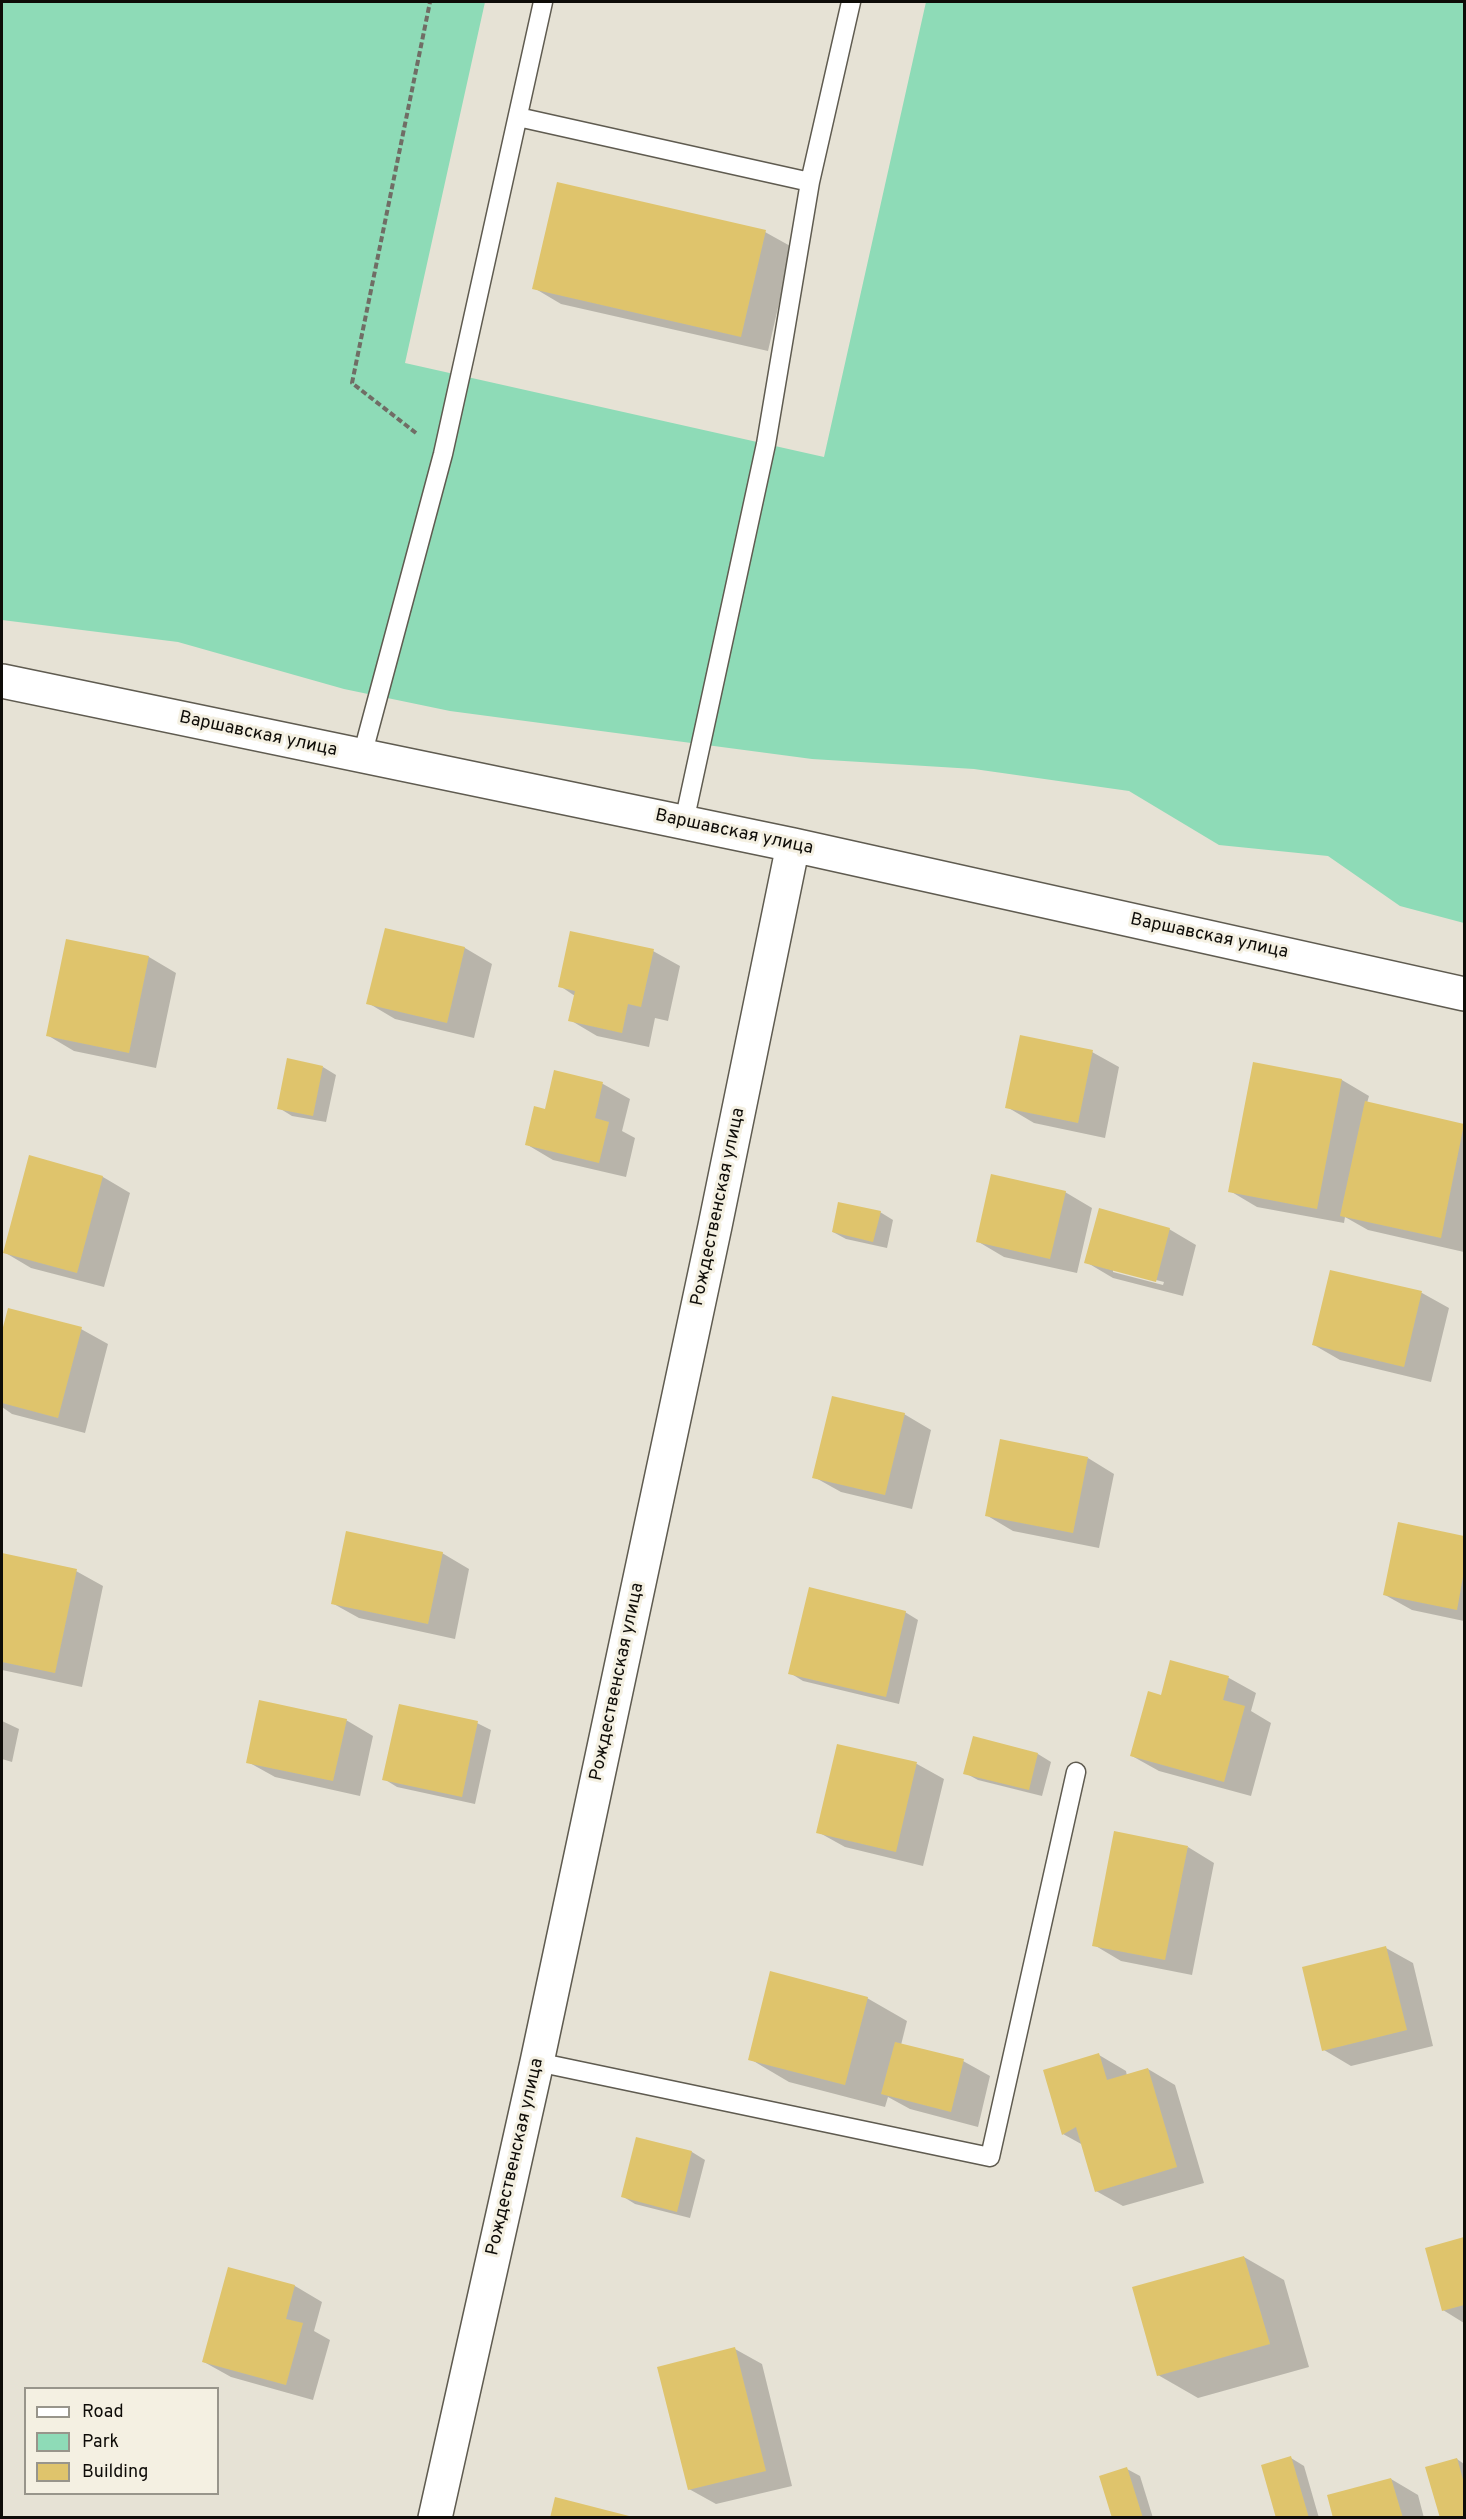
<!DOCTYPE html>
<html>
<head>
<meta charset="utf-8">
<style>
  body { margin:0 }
  #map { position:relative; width:1466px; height:2519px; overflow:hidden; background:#e6e2d5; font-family:Overpass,sans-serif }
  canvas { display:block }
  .frame { position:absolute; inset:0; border:3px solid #0e0c08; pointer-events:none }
  .legend { position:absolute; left:24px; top:2387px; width:195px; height:108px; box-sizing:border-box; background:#f4f0e2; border:2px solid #98958b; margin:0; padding:8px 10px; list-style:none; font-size:18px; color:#0e0c08 }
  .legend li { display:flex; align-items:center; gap:12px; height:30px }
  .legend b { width:30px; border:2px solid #98958b }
</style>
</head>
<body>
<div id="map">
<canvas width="1466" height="2519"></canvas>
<div class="frame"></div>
<ul class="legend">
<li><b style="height:8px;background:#fff"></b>Road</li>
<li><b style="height:16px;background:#8edbb7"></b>Park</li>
<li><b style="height:16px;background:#dfc46c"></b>Building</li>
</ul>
</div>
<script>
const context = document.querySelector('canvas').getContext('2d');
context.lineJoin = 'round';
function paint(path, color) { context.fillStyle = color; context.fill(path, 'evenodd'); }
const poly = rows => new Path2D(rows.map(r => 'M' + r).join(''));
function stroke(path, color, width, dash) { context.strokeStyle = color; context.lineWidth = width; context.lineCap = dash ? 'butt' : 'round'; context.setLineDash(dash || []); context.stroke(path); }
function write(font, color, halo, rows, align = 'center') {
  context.font = font + ' Overpass,sans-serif'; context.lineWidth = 6; context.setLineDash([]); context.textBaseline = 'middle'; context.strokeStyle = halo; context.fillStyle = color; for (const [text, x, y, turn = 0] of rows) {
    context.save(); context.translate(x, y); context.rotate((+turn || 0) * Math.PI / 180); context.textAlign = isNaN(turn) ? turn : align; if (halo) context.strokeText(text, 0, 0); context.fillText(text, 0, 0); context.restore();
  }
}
const green = poly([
  [2,2,485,2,405,363,824,457,926,2,1464,2,1464,923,1400,906,1328,856,1219,845,1129,791,974,769,812,759,450,711,344,689,178,642,2,620]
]);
const shadow = poly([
  [765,232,792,247,768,351,561,304,534,288],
  [386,930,465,948,492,964,474,1038,395,1019,368,1003],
  [67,941,149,957,176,973,156,1068,74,1051,47,1035],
  [653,951,680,966,668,1021,655,1018,649,1047,597,1036,570,1020,575,996,560,986],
  [1092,1052,1119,1067,1105,1138,1034,1123,1007,1107],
  [1254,1064,1342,1080,1369,1096,1367,1103,1464,1125,1464,1252,1368,1230,1345,1217,1344,1223,1257,1207,1230,1191],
  [323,1067,336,1075,326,1122,292,1116,279,1108],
  [555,1072,603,1084,630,1099,622,1131,635,1138,626,1177,553,1160,526,1144,546,1111],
  [30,1157,103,1177,130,1193,104,1287,31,1268,4,1252],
  [1065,1192,1092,1208,1077,1273,1004,1257,977,1241],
  [880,1212,893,1220,887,1248,846,1239,833,1232],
  [1169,1229,1196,1245,1183,1296,1113,1278,1086,1262],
  [1113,1269,1164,1282,1163,1285,1113,1272],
  [1331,1271,1422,1293,1449,1308,1431,1382,1340,1360,1314,1345],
  [9,1309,81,1329,108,1344,85,1433,12,1414,2,1407,2,1337],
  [904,1414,931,1430,912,1509,841,1492,814,1477],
  [1088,1458,1114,1474,1099,1548,1013,1531,986,1515],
  [1399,1524,1464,1537,1464,1621,1412,1610,1385,1595],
  [442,1553,469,1569,455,1639,359,1618,332,1603],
  [2,1554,76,1571,103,1586,82,1687,2,1670],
  [905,1612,918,1620,899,1704,803,1681,790,1673],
  [1171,1662,1229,1678,1256,1693,1251,1711,1271,1723,1251,1796,1159,1771,1132,1756,1162,1696],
  [346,1720,373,1736,360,1796,275,1777,248,1762],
  [2,1721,19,1729,12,1762,2,1759],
  [477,1723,491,1730,475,1804,397,1787,384,1779],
  [838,1745,917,1764,944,1779,923,1866,845,1847,818,1832],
  [1038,1754,1051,1762,1042,1796,978,1780,965,1773],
  [1188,1847,1214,1863,1192,1975,1121,1961,1094,1945],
  [1386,1948,1413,1963,1433,2046,1351,2066,1324,2050],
  [867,1998,907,2021,901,2045,963,2061,990,2076,978,2127,910,2109,888,2097,885,2107,789,2082,750,2059],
  [1099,2055,1126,2071,1127,2076,1148,2069,1175,2085,1204,2183,1123,2206,1096,2191,1083,2145,1063,2134],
  [637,2138,692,2152,705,2160,690,2218,635,2204,622,2196],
  [1464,2238,1464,2323,1443,2310,1427,2249],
  [1244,2257,1284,2280,1309,2367,1198,2398,1158,2375],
  [229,2269,295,2286,322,2302,314,2331,330,2340,313,2400,231,2377,204,2362],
  [735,2349,762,2364,792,2486,716,2504,689,2489],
  [1291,2458,1304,2466,1319,2518,1278,2518],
  [1457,2459,1464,2464,1464,2518,1442,2518],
  [1127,2469,1140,2476,1153,2518,1113,2518],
  [1391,2479,1418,2495,1424,2518,1335,2518]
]);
const building = poly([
  [557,182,766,230,741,337,532,289],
  [385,928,465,947,447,1023,366,1004],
  [570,931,654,949,641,1007,628,1004,622,1033,568,1021,575,991,558,987],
  [66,939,149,956,129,1053,46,1036],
  [1020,1035,1093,1050,1078,1123,1005,1108],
  [287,1058,323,1066,313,1116,277,1109],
  [1253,1062,1342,1079,1317,1209,1228,1192],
  [554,1070,603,1082,595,1118,609,1122,599,1163,525,1145,534,1106,545,1109],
  [1365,1101,1464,1124,1441,1238,1340,1216],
  [29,1155,103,1176,77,1273,3,1253],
  [991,1174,1066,1191,1050,1259,976,1242],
  [838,1202,881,1211,873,1242,832,1232],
  [1099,1208,1170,1228,1156,1282,1084,1263],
  [1330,1270,1422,1291,1404,1367,1312,1345],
  [8,1308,82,1327,58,1418,2,1403,2,1331],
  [832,1396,905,1413,885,1495,812,1478],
  [1000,1439,1088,1457,1073,1533,985,1516],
  [1398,1522,1464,1536,1464,1571,1457,1610,1383,1595],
  [346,1531,443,1552,428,1624,331,1604],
  [2,1553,77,1569,55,1673,2,1662],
  [809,1587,906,1611,886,1697,788,1674],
  [1170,1660,1229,1676,1223,1700,1245,1706,1224,1782,1130,1756,1148,1691,1161,1695],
  [259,1700,347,1719,333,1781,246,1763],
  [399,1704,478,1721,462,1797,382,1780],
  [973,1736,1038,1753,1029,1790,963,1774],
  [837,1744,917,1762,896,1852,816,1833],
  [1114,1831,1188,1846,1165,1960,1092,1946],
  [1386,1946,1407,2030,1322,2051,1302,1967],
  [770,1971,868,1997,845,2085,748,2060],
  [895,2042,964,2059,951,2112,881,2094],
  [1099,2053,1107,2080,1148,2068,1177,2167,1095,2192,1076,2127,1062,2135,1043,2070],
  [636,2137,692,2151,677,2212,621,2197],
  [1464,2237,1464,2305,1442,2311,1425,2248],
  [1244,2256,1270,2344,1157,2376,1132,2287],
  [228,2267,295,2285,286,2319,303,2323,286,2385,202,2362],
  [735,2347,766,2471,688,2490,657,2367],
  [1291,2456,1309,2518,1276,2518,1261,2465],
  [1457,2458,1464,2483,1464,2518,1440,2518,1425,2467],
  [1127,2467,1143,2518,1112,2518,1099,2476],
  [1391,2478,1403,2518,1333,2518,1327,2495],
  [555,2497,633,2517,633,2518,550,2518]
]);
const path = poly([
  [416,433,352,383,430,2]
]);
const service = poly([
  [518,117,810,182],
  [362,756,443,454,543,2],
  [684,822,766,444,810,182,851,2],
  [537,2062,990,2157,1076,1772]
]);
const minor = poly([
  [2,681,793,845,1464,994],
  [435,2518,537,2062,715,1226,793,845]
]);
const streetNames = [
  ["Варшавская улица",258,735,12],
  ["Варшавская улица",734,833,12],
  ["Варшавская улица",1209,937,12],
  ["Рождественская улица",719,1207,-78],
  ["Рождественская улица",618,1682,-78],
  ["Рождественская улица",516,2157,-77]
];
paint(green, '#8edbb7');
paint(shadow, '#0003');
paint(building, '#dfc46c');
stroke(service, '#5f5b50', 21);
stroke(minor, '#5f5b50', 36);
stroke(path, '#706d65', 4, [6, 3]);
stroke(service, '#fff', 18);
stroke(minor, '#fff', 33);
write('18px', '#0e0c08', '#f4f0e2', streetNames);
</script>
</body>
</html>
